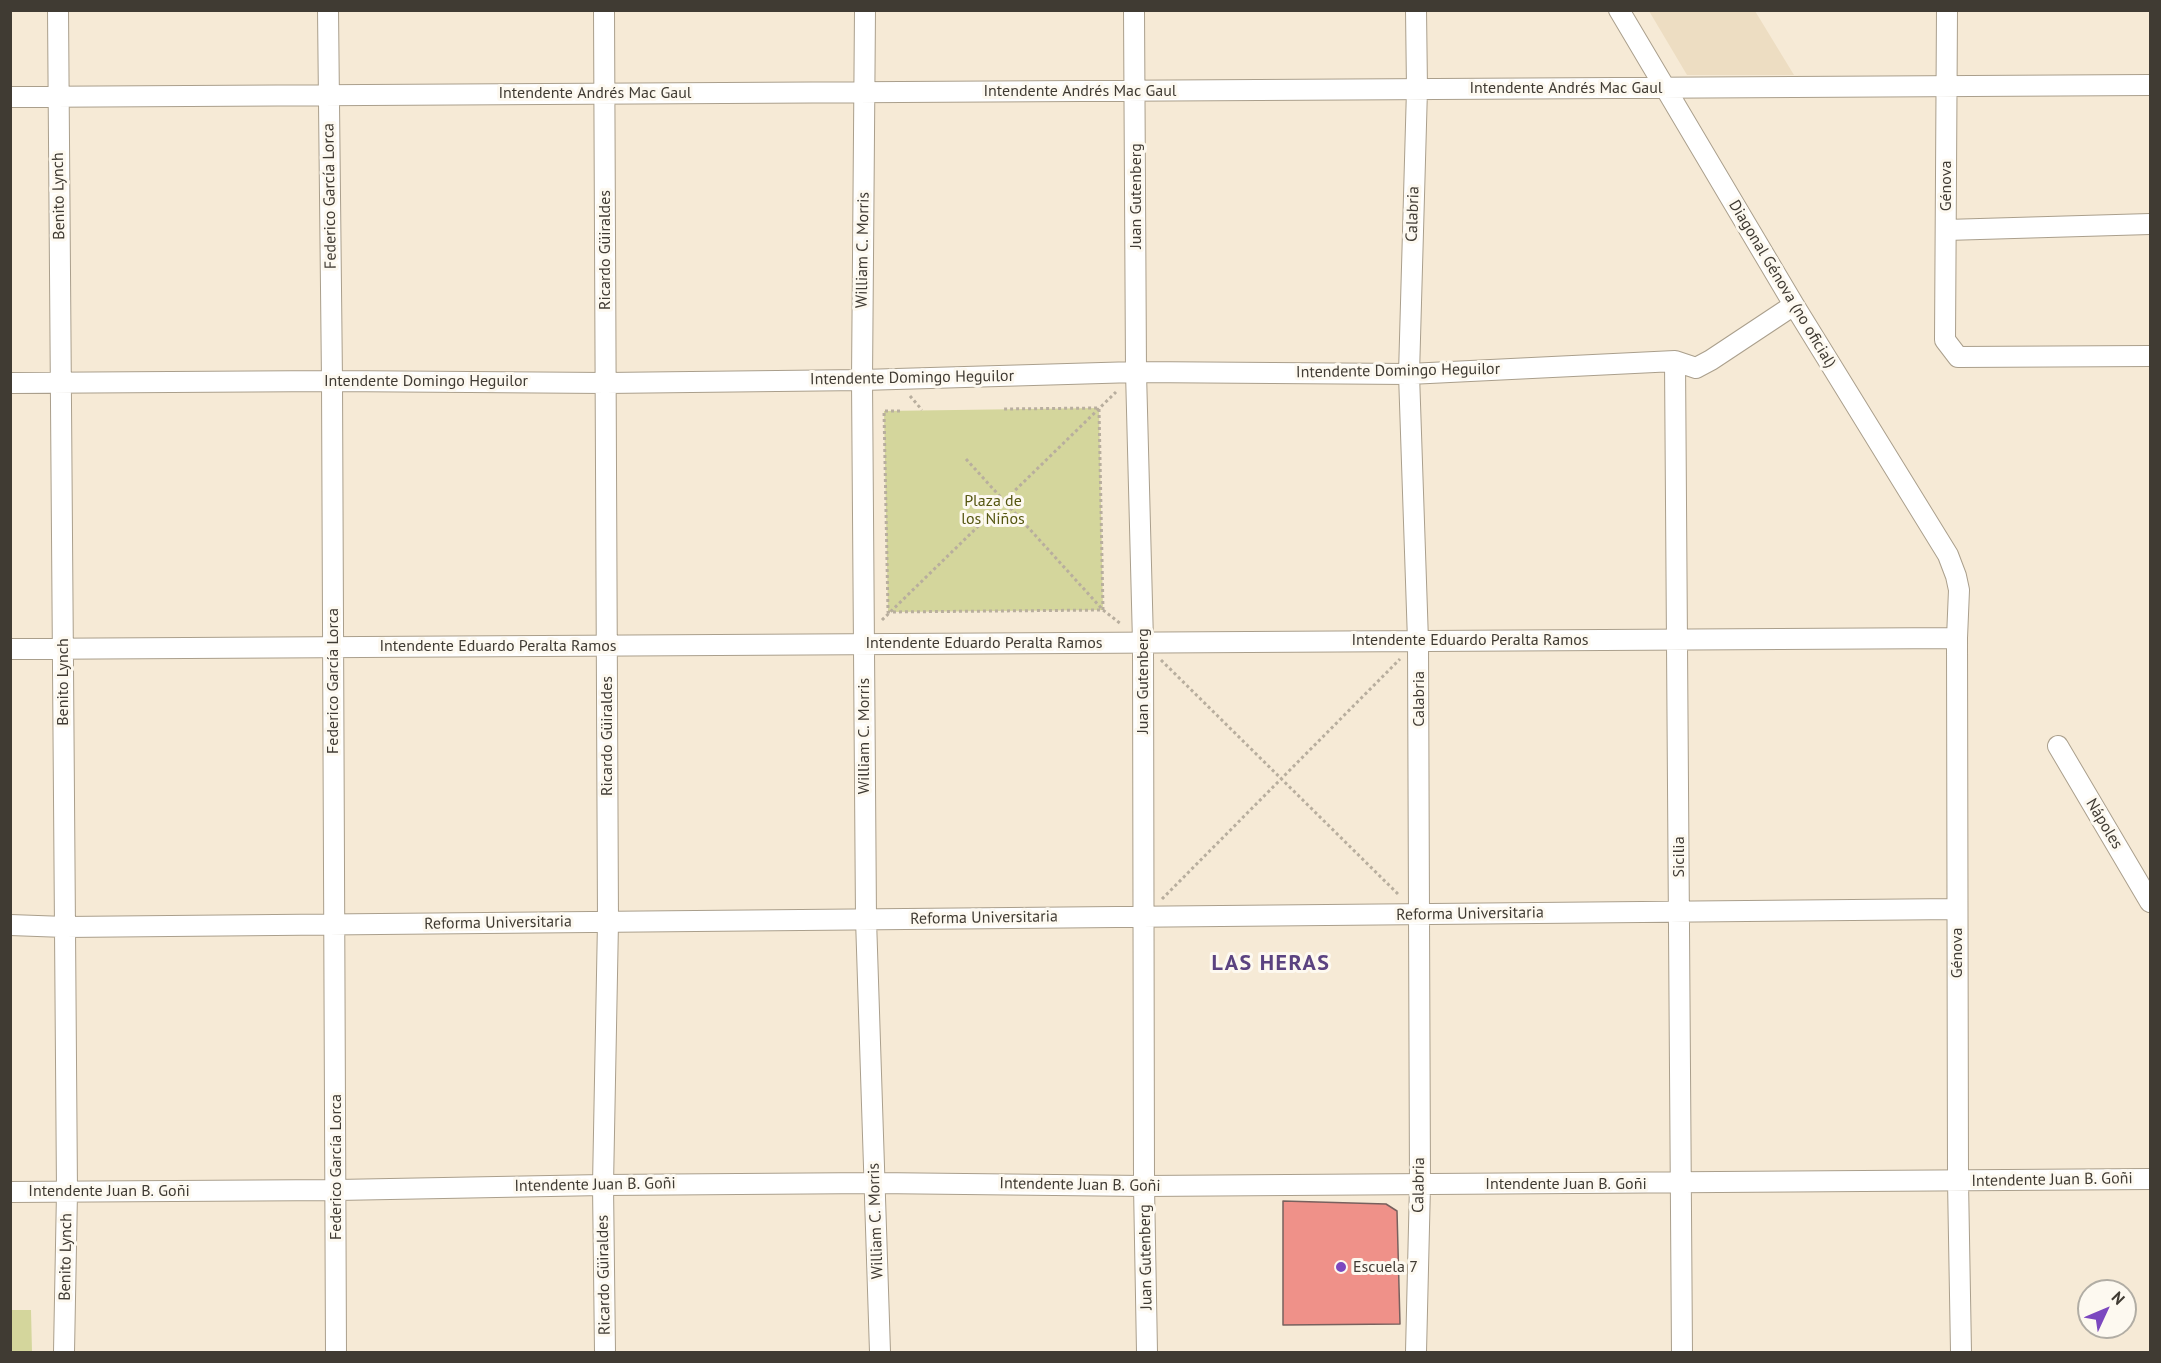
<!DOCTYPE html>
<html>
<head>
<meta charset="utf-8">
<style>
  body { margin:0 }
  #map { position:relative; width:2161px; height:1363px; overflow:hidden; background:#f6ead6; font-family:"PT Sans",sans-serif }
  canvas { display:block }
  .frame { position:absolute; inset:0; border:12px solid #403b33; pointer-events:none }
  .north { position:absolute; left:2077px; top:1279px; width:60px; height:60px; box-sizing:border-box; background:#fdf9f0; border:2px solid #b1ada4; border-radius:50%; rotate:46deg; font-size:16px; font-weight:700; line-height:24px; text-align:center; color:#403b33 }
  .north::after { content:''; display:block; margin:auto; width:21px; height:27px; background:#7c48bf; clip-path:polygon(50% 0,100% 100%,50% 72%,0 100%) }
</style>
</head>
<body>
<div id="map">
<canvas width="2161" height="1363"></canvas>
<div class="frame"></div>
<div class="north">N</div>
</div>
<script>
const context = document.querySelector('canvas').getContext('2d');
context.lineJoin = 'round';
function paint(path, color) { context.fillStyle = color; context.fill(path, 'evenodd'); }
const poly = rows => new Path2D(rows.map(r => 'M' + r).join(''));
function stroke(path, color, width, dash) { context.strokeStyle = color; context.lineWidth = width; context.lineCap = dash ? 'butt' : 'round'; context.setLineDash(dash || []); context.stroke(path); }
function write(font, color, halo, rows, align = 'center') {
  context.font = font + ' "PT Sans",sans-serif'; context.lineWidth = 6; context.setLineDash([]); context.textBaseline = 'middle'; context.strokeStyle = halo; context.fillStyle = color; for (const [text, x, y, turn = 0] of rows) {
    context.save(); context.translate(x, y); context.rotate((+turn || 0) * Math.PI / 180); context.textAlign = isNaN(turn) ? turn : align; if (halo) context.strokeText(text, 0, 0); context.fillText(text, 0, 0); context.restore();
  }
}
const built = poly([
  [1649,11,1755,11,1794,75,1687,75]
]);
const green = poly([
  [1099,408,1103,610,888,612,884,411],
  [10,1310,31,1310,32,1352,11,1352]
]);
const building = poly([
  [1283,1201,1386,1204,1397,1211,1400,1324,1283,1325,1283,1201]
]);
const path = poly([
  [910,396,922,410],
  [900,411,884,411,888,612,1103,610,1099,408,1003,409],
  [966,459,1103,610,1121,624],
  [882,620,1116,392],
  [1161,660,1400,896],
  [1162,899,1400,659]
]);
const minor = poly([
  [58,10,67,1192,64,1352],
  [328,10,332,381,336,1352],
  [604,10,608,922,603,1185,605,1352],
  [865,10,862,380,866,919,880,1352],
  [1134,10,1136,372,1143,642,1144,1186,1147,1352],
  [1619,10,1794,305,1948,555,1956,576,1959,590,1957,638,1958,1181,1961,1352],
  [1947,10,1945,340,1958,357,2150,356],
  [10,97,2150,85],
  [1946,230,2150,224],
  [1675,361,1682,1352],
  [10,383,332,381,606,383,862,380,1136,372,1409,374,1675,361,1696,368,1711,360,1794,305],
  [10,649,1957,638],
  [2058,746,2150,902],
  [10,925,65,927,1957,909],
  [10,1192,337,1190,603,1185,875,1183,1144,1186,2150,1179],
  [1416,1352,1420,1185,1418,641,1409,374,1417,89,1416,10]
]);
const markers = [
  [1341,1267,6,"#7c48bf"]
];
const streetNames = [
  ["Intendente Andrés Mac Gaul",1566,88],
  ["Intendente Andrés Mac Gaul",1080,91],
  ["Intendente Andrés Mac Gaul",595,93],
  ["Génova",1946,186,-90],
  ["Benito Lynch",59,196,-91],
  ["Federico García Lorca",330,196,-91],
  ["Juan Gutenberg",1136,196,-90],
  ["Calabria",1413,214,-88],
  ["Ricardo Güiraldes",605,250,-90],
  ["William C. Morris",863,250,-89],
  ["Diagonal Génova (no oficial)",1782,284,59],
  ["Intendente Domingo Heguilor",1398,371,-1],
  ["Intendente Domingo Heguilor",912,378,-1],
  ["Intendente Domingo Heguilor",426,381],
  ["Intendente Eduardo Peralta Ramos",1470,640],
  ["Intendente Eduardo Peralta Ramos",984,643],
  ["Intendente Eduardo Peralta Ramos",498,646],
  ["Federico García Lorca",333,681,-90],
  ["Juan Gutenberg",1143,681,-90],
  ["Benito Lynch",63,682,-90],
  ["Calabria",1419,699,-90],
  ["Ricardo Güiraldes",607,736,-90],
  ["William C. Morris",864,736,-90],
  ["Nápoles",2104,824,59],
  ["Sicilia",1679,857,-90],
  ["Reforma Universitaria",1470,914,-1],
  ["Reforma Universitaria",984,918,-1],
  ["Reforma Universitaria",498,923,-1],
  ["Génova",1957,953,-90],
  ["Federico García Lorca",336,1167,-90],
  ["Intendente Juan B. Goñi",2052,1180,-1],
  ["Intendente Juan B. Goñi",1566,1184],
  ["Intendente Juan B. Goñi",595,1185,-1],
  ["Intendente Juan B. Goñi",1080,1185,1],
  ["Calabria",1419,1185,-89],
  ["Intendente Juan B. Goñi",109,1191],
  ["William C. Morris",876,1221,-92],
  ["Benito Lynch",66,1257,-89],
  ["Juan Gutenberg",1146,1257,-91],
  ["Ricardo Güiraldes",604,1275,-91]
];
const parkNames = [
  ["Plaza de",993,501],
  ["los Niños",993,519]
];
const poiNames = [
  ["Escuela 7",1353,1267]
];
const districtNames = [
  ["LAS HERAS",1271,964]
];
paint(built, '#edddc2');
paint(green, '#d4d69c');
paint(building, '#ef9189');
stroke(building, '#77615e', 1.5);
stroke(minor, '#aa9f8c', 22);
stroke(path, '#b8ae9e', 3, [3, 3]);
stroke(minor, '#fff', 20);
for (const [x, y, r, color] of markers) { const dot = new Path2D(); dot.arc(x, y, r, 0, 2 * Math.PI); context.fillStyle = color; context.fill(dot); stroke(dot, '#fdf9f0', 2); }
write('16px', '#403b33', '#fdf9f0', streetNames);
write('16px', '#555611', '#fdf9f0', parkNames);
write('16px', '#403b33', '#fdf9f0', poiNames, 'left');
context.letterSpacing = '1.5px';
write('bold 22px', '#5b4380', '#fdf9f0', districtNames);
context.letterSpacing = '0px';
</script>
</body>
</html>
